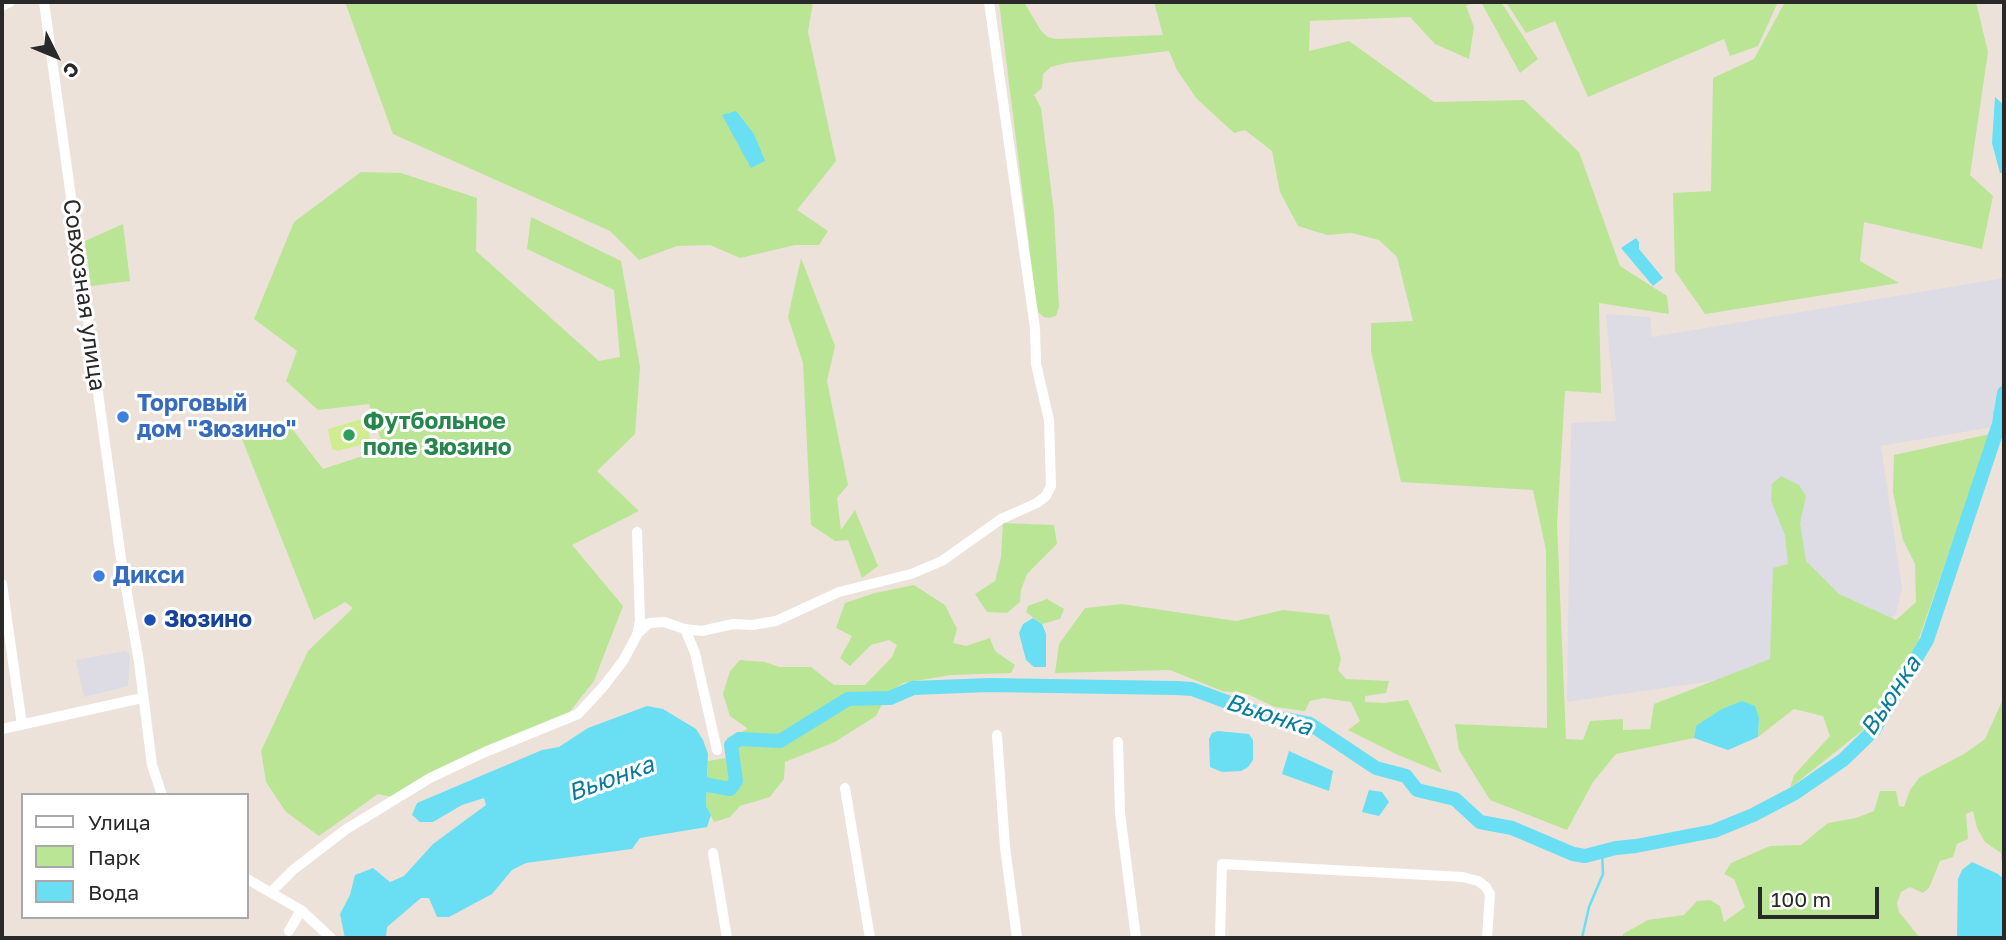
<!DOCTYPE html>
<html>
<head>
<meta charset="utf-8">
<style>
  body { margin:0 }
  #map { position:relative; width:2006px; height:940px; overflow:hidden; background:#ece2da; font-family:"Golos Text",sans-serif }
  canvas { display:block }
  .frame { position:absolute; inset:0; border:4px solid #292929; pointer-events:none }
  .legend { position:absolute; left:21px; top:793px; width:228px; height:126px; box-sizing:border-box; background:#fff; border:2px solid #a9a9a9; margin:0; padding:9px 12px; list-style:none; font-size:21px; color:#292929 }
  .legend li { display:flex; align-items:center; gap:14px; height:35px }
  .legend b { width:35px; border:2px solid #a9a9a9 }
  .north { position:absolute; left:21px; top:21px; width:70px; height:70px; -webkit-text-stroke:5px #fff; paint-order:stroke; rotate:133deg; font-size:19px; font-weight:700; line-height:28px; text-align:center; color:#292929 }
  .north::after { content:''; display:block; margin:auto; width:24px; height:32px; background:#292929; clip-path:polygon(50% 0,100% 100%,50% 72%,0 100%) }
  .scale { position:absolute; left:1758px; top:887px; width:121px; height:32px; box-sizing:border-box; border:4px solid #292929; border-top:0; padding-left:9px; font-size:21px; line-height:24px; white-space:nowrap; color:#292929; -webkit-text-stroke:5px #fff; paint-order:stroke }
</style>
</head>
<body>
<div id="map">
<canvas width="2006" height="940"></canvas>
<div class="frame"></div>
<ul class="legend">
<li><b style="height:9px;background:#fff"></b>Улица</li>
<li><b style="height:19px;background:#bae595"></b>Парк</li>
<li><b style="height:19px;background:#6adef2"></b>Вода</li>
</ul>
<div class="north">С</div>
<div class="scale">100 m</div>
</div>
<script>
const context = document.querySelector('canvas').getContext('2d');
context.lineJoin = 'round';
function paint(path, color) { context.fillStyle = color; context.fill(path, 'evenodd'); }
const poly = rows => new Path2D(rows.map(r => 'M' + r).join(''));
function stroke(path, color, width, dash) { context.strokeStyle = color; context.lineWidth = width; context.lineCap = dash ? 'butt' : 'round'; context.setLineDash(dash || []); context.stroke(path); }
function write(font, color, halo, rows, align = 'center') {
  context.font = font + ' "Golos Text",sans-serif'; context.lineWidth = 6; context.setLineDash([]); context.textBaseline = 'middle'; context.strokeStyle = halo; context.fillStyle = color; for (const [text, x, y, turn = 0] of rows) {
    context.save(); context.translate(x, y); context.rotate((+turn || 0) * Math.PI / 180); context.textAlign = isNaN(turn) ? turn : align; if (halo) context.strokeText(text, 0, 0); context.fillText(text, 0, 0); context.restore();
  }
}
const industrial = poly([
  [2004,278,2004,425,1881,446,1902,588,1896,614,1858,650,1809,667,1567,702,1571,423,1616,421,1606,314,1650,317,1652,337],
  [125,651,130,654,128,686,84,697,76,660]
]);
const green = poly([
  [345,2,813,2,808,32,836,161,797,210,828,231,819,245,795,245,740,258,710,245,677,246,639,260,610,231,393,134],
  [999,2,1024,2,1041,31,1048,37,1056,39,1163,35,1154,2,1473,2,1466,6,1474,27,1469,59,1435,44,1410,17,1310,21,1309,51,1349,41,1434,102,1524,100,1579,152,1620,266,1667,296,1669,314,1599,303,1601,393,1565,391,1557,524,1566,739,1583,740,1590,721,1623,719,1623,730,1650,729,1654,704,1770,659,1773,568,1788,564,1785,535,1771,501,1772,484,1781,476,1799,485,1806,496,1800,523,1806,561,1839,594,1896,620,1916,602,1915,564,1903,540,1893,492,1894,455,1990,434,1917,644,1868,726,1790,788,1794,775,1830,736,1823,716,1794,709,1758,737,1759,718,1696,726,1694,738,1616,754,1593,782,1567,830,1490,800,1459,750,1455,724,1547,728,1546,550,1533,490,1401,482,1371,351,1371,323,1413,321,1397,257,1379,240,1352,233,1327,235,1298,226,1280,192,1272,151,1245,130,1234,133,1197,99,1177,70,1169,51,1066,63,1051,67,1043,74,1042,88,1034,95,1041,108,1054,213,1059,307,1056,316,1049,318,1044,317,1038,312,1036,301],
  [1481,2,1501,2,1538,59,1520,73],
  [1506,2,1778,2,1758,46,1730,56,1724,39,1588,97,1555,21,1526,33],
  [1785,2,1976,2,1988,52,1970,175,1993,196,1982,249,1864,222,1860,261,1899,283,1705,314,1675,271,1673,193,1711,191,1713,78,1754,59],
  [361,172,401,173,477,198,476,251,599,361,620,357,614,290,527,249,531,217,621,261,640,367,635,434,597,471,639,511,572,545,623,606,594,681,564,719,397,798,378,794,319,836,286,812,266,782,261,751,308,651,353,608,345,602,314,620,238,429,290,426,323,469,384,449,369,404,318,410,286,381,297,351,254,319,294,222],
  [123,224,130,281,91,286,85,241],
  [801,258,835,346,827,381,848,485,837,498,841,530,855,510,878,566,862,578,848,540,835,541,811,525,803,363,788,317],
  [1003,523,1054,525,1057,544,1027,574,1021,590,1020,602,1007,613,987,612,975,594,995,581,1001,557],
  [914,585,945,605,957,629,953,643,966,646,990,638,995,651,1015,665,1011,673,951,675,903,683,887,694,876,716,835,742,785,762,784,779,770,797,740,806,730,817,714,822,706,806,708,761,726,758,727,738,748,729,730,716,723,694,730,671,740,660,765,662,779,667,811,667,834,685,865,685,892,657,897,645,889,640,871,645,850,666,840,658,852,636,836,628,845,603,875,593],
  [1047,599,1064,609,1060,619,1042,624,1026,612,1028,606],
  [1122,604,1236,621,1283,610,1329,615,1341,659,1338,670,1346,679,1389,681,1386,693,1365,696,1365,702,1384,703,1408,700,1442,773,1398,755,1348,730,1360,721,1351,702,1324,698,1310,701,1305,711,1275,707,1247,694,1222,691,1170,670,1055,673,1059,644,1085,608],
  [2004,697,2004,862,2001,859,2001,853,1985,842,1977,828,1973,811,1966,814,1968,839,1957,844,1953,857,1940,861,1929,888,1923,893,1910,887,1901,892,1897,903,1899,912,1920,938,1622,938,1623,934,1648,920,1684,915,1697,901,1710,900,1720,906,1724,922,1745,907,1734,879,1724,874,1731,863,1770,846,1801,845,1828,823,1856,818,1874,811,1880,791,1896,791,1899,806,1904,807,1910,790,1920,777,1964,754,1985,739]
]);
const pitch = poly([
  [362,419,367,422,371,442,338,451,332,449,328,429]
]);
const water = poly([
  [1995,97,2004,105,2004,173,2000,173,1992,143],
  [736,111,754,134,765,161,751,168,722,115],
  [1636,238,1639,242,1639,249,1663,278,1653,286,1621,248],
  [2004,369,2004,410,1999,424,1993,413,2000,398],
  [1033,618,1042,624,1046,634,1046,667,1034,667,1026,660,1019,633,1023,624],
  [1742,701,1755,706,1759,718,1758,737,1728,750,1694,738,1696,726,1722,709],
  [647,706,663,709,696,729,703,740,708,754,706,806,711,815,707,827,640,838,632,849,526,863,512,870,492,894,449,917,437,917,429,898,421,898,387,927,386,938,345,938,340,914,350,895,355,875,373,868,390,882,404,876,433,844,486,805,484,798,462,805,433,822,420,822,412,815,417,803,542,750,559,747,588,728],
  [1218,731,1249,734,1253,740,1253,760,1248,767,1241,771,1222,772,1210,767,1209,739,1212,733],
  [1289,751,1333,771,1329,791,1282,774],
  [1369,790,1382,792,1389,802,1379,816,1362,812],
  [1972,862,1998,874,2004,879,2004,938,1957,938,1958,879,1962,870]
]);
const stream = poly([
  [1582,938,1589,907,1603,874,1602,851]
]);
const river = poly([
  [693,777,708,785,730,789,736,781,731,745,739,739,780,741,848,699,890,698,913,688,989,685,1176,688,1192,689,1263,715,1310,724,1376,768,1406,776,1417,790,1455,799,1480,822,1512,828,1573,854,1585,856,1616,848,1636,846,1714,831,1753,815,1795,793,1843,760,1874,730,1927,640,1999,424,2004,393]
]);
const minor = poly([
  [44,2,121,559,139,662,152,765,162,795],
  [2,6,10,2],
  [2,584,22,725],
  [685,629,702,631,733,624,752,625,776,621,839,592,911,574,942,561,1001,519,1037,503,1046,496,1051,486,1049,420,1036,364,1035,328,989,2],
  [637,634,649,623,664,622,685,629,695,653,717,750],
  [2,729,142,698],
  [997,735,1005,847,1017,938],
  [1118,742,1120,813,1136,938],
  [845,788,870,938],
  [713,853,727,938],
  [247,879,301,910,331,938],
  [272,891,293,870,345,830,430,778,485,752,578,714,603,687,623,661,637,635,640,621,637,532],
  [289,931,301,910],
  [1220,938,1222,864,1463,877,1478,881,1486,887,1490,894,1487,938]
]);
const markers = [
  [123,417,7,"#3f7fe0"],
  [349,435,7,"#2e9e5b"],
  [99,576,7,"#3f7fe0"],
  [150,620,7,"#1a4fb4"]
];
const streetNames = [
  ["Совхозная улица",84,295,82]
];
const shopNames = [
  ["Торговый",137,404],
  ["дом \"Зюзино\"",137,430],
  ["Дикси",113,576]
];
const leisureNames = [
  ["Футбольное",363,422],
  ["поле Зюзино",363,448]
];
const transitNames = [
  ["Зюзино",164,620]
];
const waterNames = [
  ["Вьюнка",1891,696,-57],
  ["Вьюнка",1269,715,18],
  ["Вьюнка",611,779,-20]
];
paint(industrial, '#dddbe4');
paint(green, '#bae595');
paint(pitch, '#d0ec90');
paint(water, '#6adef2');
stroke(stream, '#6adef2', 2.5);
stroke(river, '#6adef2', 14);
stroke(minor, '#fff', 10);
for (const [x, y, r, color] of markers) { const dot = new Path2D(); dot.arc(x, y, r, 0, 2 * Math.PI); context.fillStyle = color; context.fill(dot); stroke(dot, '#fff', 2.5); }
write('23px', '#292929', '#fff', streetNames);
write('bold 23px', '#366cbe', '#fff', shopNames, 'left');
write('bold 23px', '#27864d', '#fff', leisureNames, 'left');
write('bold 23px', '#164399', '#fff', transitNames, 'left');
write('italic 24px', '#097c9d', '#fff', waterNames);
</script>
</body>
</html>
